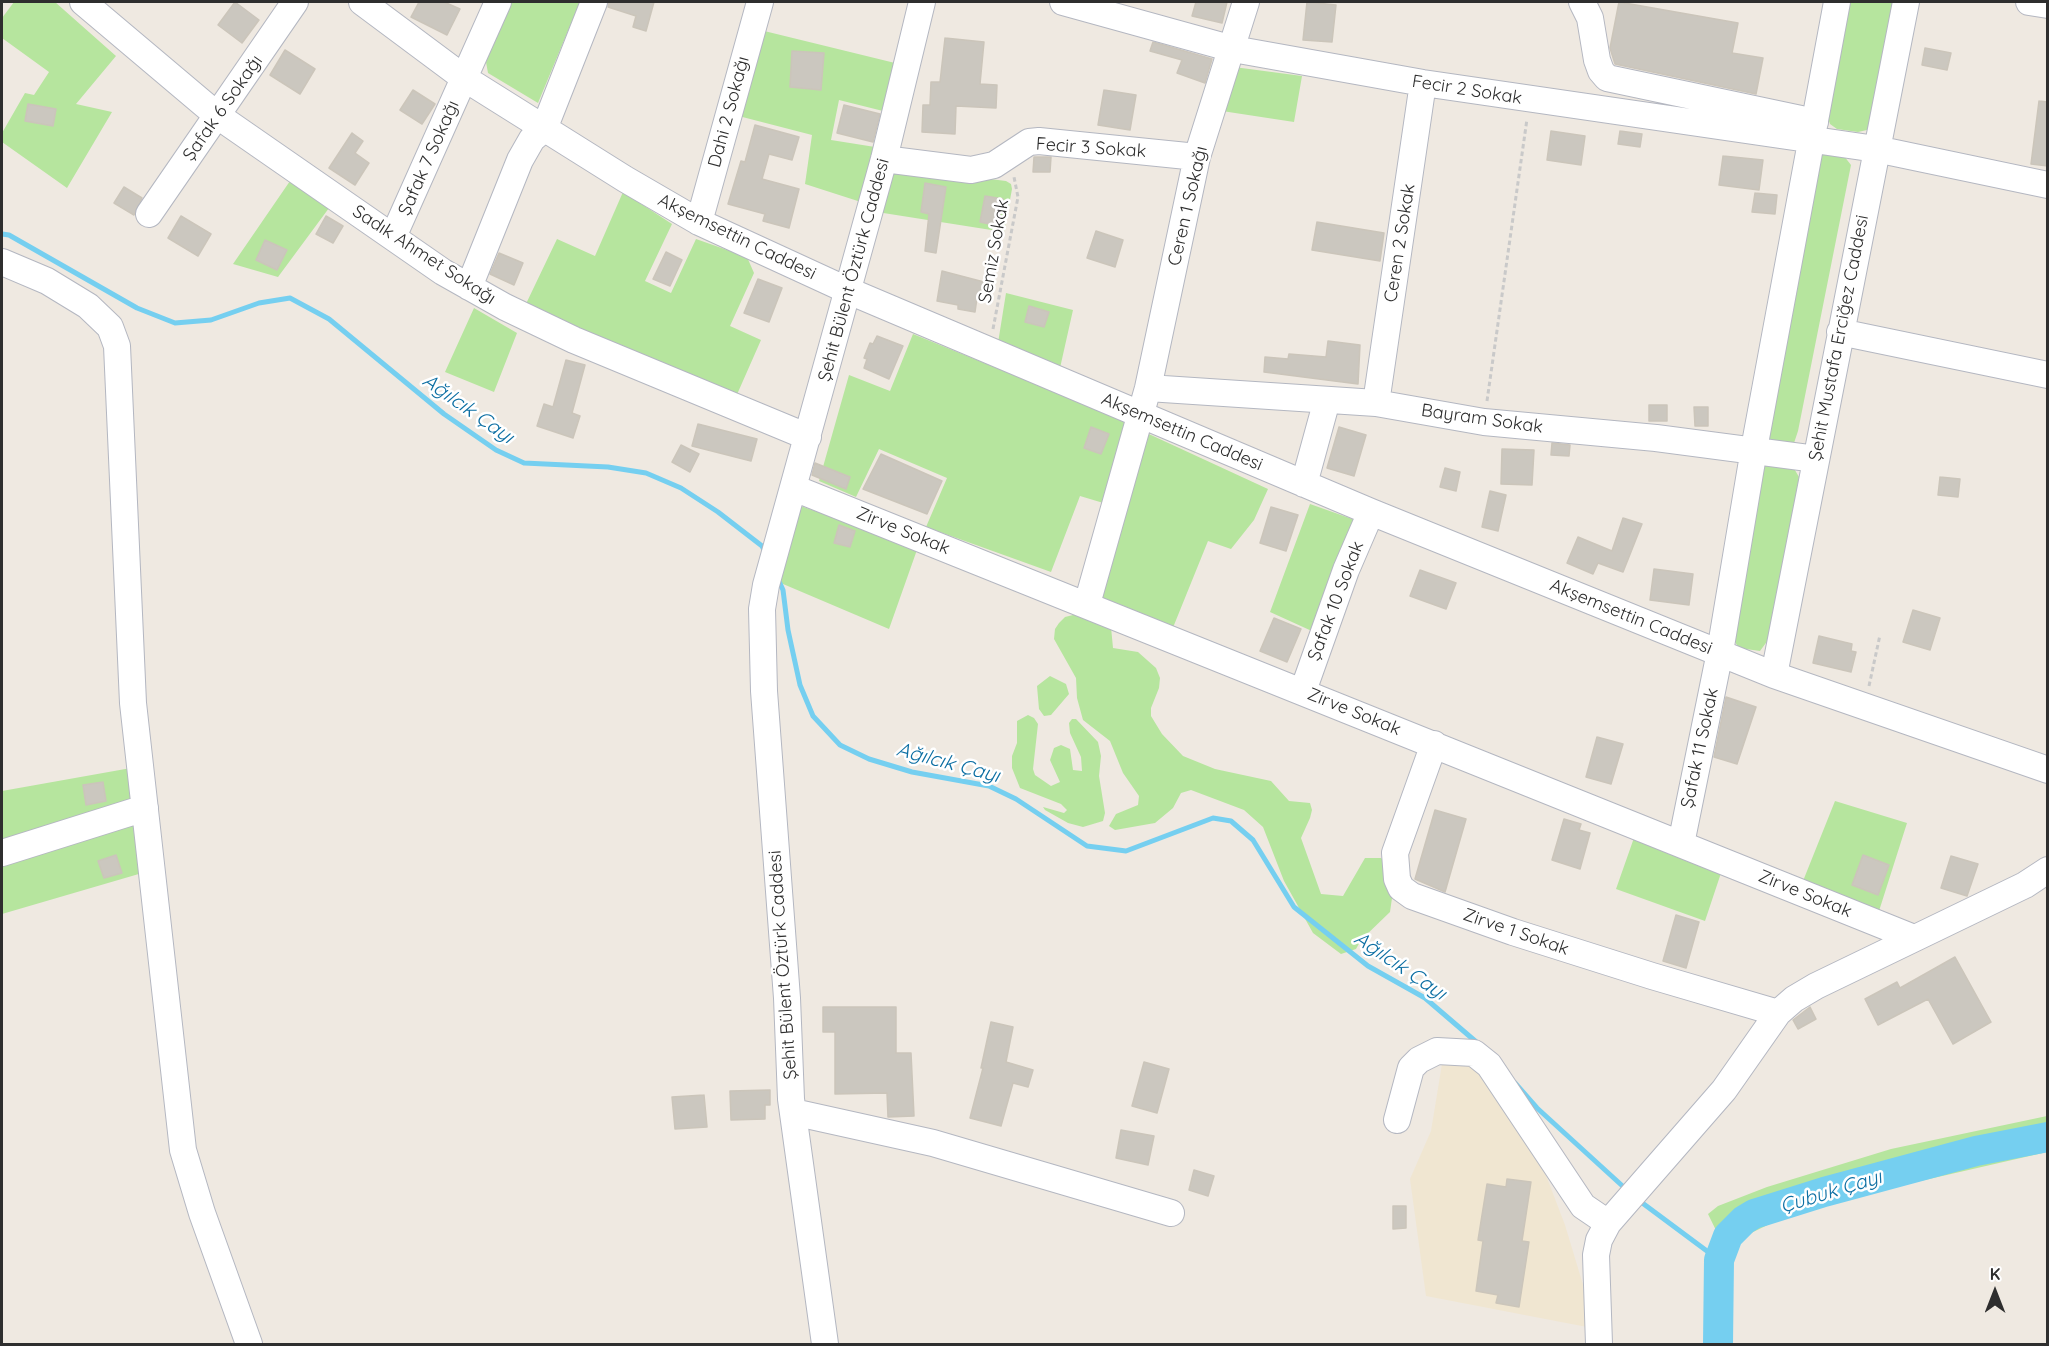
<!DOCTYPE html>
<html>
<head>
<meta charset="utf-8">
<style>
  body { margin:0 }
  #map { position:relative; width:2049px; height:1346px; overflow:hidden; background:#efe9e1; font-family:Quicksand,sans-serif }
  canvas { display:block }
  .frame { position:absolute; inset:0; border:3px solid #2e2e2e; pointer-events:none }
  .north { position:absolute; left:1965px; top:1262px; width:60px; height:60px; -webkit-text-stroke:4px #fff; paint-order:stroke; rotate:0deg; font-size:16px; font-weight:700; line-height:24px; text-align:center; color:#2e2e2e }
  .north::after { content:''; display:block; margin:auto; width:21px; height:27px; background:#2e2e2e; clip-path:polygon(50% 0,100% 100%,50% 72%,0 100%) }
</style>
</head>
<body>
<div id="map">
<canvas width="2049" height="1346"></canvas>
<div class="frame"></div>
<div class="north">K</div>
</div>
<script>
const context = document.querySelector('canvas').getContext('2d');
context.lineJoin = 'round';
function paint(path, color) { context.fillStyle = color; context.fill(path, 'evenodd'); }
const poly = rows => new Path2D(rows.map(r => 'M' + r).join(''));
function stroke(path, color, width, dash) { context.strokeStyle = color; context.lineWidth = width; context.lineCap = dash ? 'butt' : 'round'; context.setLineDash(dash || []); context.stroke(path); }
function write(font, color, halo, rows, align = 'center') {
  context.font = font + ' Quicksand,sans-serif'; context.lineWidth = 5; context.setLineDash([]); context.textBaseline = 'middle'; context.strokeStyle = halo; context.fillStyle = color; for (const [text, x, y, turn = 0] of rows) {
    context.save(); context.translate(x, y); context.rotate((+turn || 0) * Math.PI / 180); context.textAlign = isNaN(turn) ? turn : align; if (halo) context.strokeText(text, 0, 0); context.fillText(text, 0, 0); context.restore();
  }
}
const education = poly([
  [1475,1058,1536,1149,1565,1225,1587,1298,1587,1327,1426,1296,1410,1179,1431,1131,1442,1064]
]);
const green = poly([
  [14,2,55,2,116,56,76,104,112,112,67,188,2,142,2,133,25,93,34,95,49,72,2,38,2,18],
  [509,2,580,2,538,103,488,73,486,62,489,49],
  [1848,2,1894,2,1871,122,1867,130,1858,132,1837,129,1830,124,1827,115],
  [752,28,895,63,883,111,839,100,831,140,875,147,864,203,805,184,812,135,727,113],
  [1234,67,1302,76,1294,122,1222,111],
  [1815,152,1844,156,1851,165,1798,431,1794,443,1787,447,1763,443],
  [894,167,1006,181,1011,184,1012,189,1004,232,877,212],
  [290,181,329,208,278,277,233,264],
  [623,192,672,224,645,281,671,293,696,239,747,257,754,273,730,326,761,340,735,399,524,308,557,239,595,256],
  [1006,293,1073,310,1060,368,998,343],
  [474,308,517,333,494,392,445,372],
  [913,334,1134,424,1110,505,1080,496,1051,572,926,527,947,478,879,449,856,497,819,481,849,375,890,391],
  [1138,429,1268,489,1254,520,1231,549,1208,541,1172,630,1093,594],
  [1762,463,1792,465,1799,477,1771,636,1760,651,1739,648,1735,642],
  [1310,504,1358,521,1314,632,1270,612],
  [798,505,918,547,889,629,776,581],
  [1073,615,1082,615,1111,627,1113,648,1138,652,1156,668,1160,678,1159,688,1151,708,1151,716,1162,734,1183,756,1215,769,1271,781,1289,801,1310,803,1312,810,1310,818,1301,838,1321,894,1343,896,1365,858,1381,858,1385,862,1392,898,1390,912,1361,940,1356,949,1341,954,1313,933,1284,881,1263,827,1244,810,1191,790,1181,793,1173,808,1155,823,1115,830,1109,826,1116,814,1138,805,1139,796,1123,773,1110,741,1083,720,1077,698,1076,678,1054,639,1055,629,1059,623,1065,617],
  [1050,676,1066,684,1069,694,1051,715,1044,716,1039,709,1037,686],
  [1028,715,1034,718,1038,724,1033,769,1035,775,1051,786,1060,782,1050,760,1054,748,1061,745,1070,749,1073,770,1082,771,1081,757,1070,733,1069,723,1072,719,1076,719,1098,742,1101,756,1099,776,1105,813,1103,821,1083,827,1068,823,1045,810,1043,807,1064,813,1067,810,1061,804,1020,788,1012,768,1012,756,1017,743,1017,721],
  [131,768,149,871,2,914,2,791],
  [1835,801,1907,823,1879,911,1803,881],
  [1635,835,1722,870,1705,921,1616,889],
  [2047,1116,2047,1152,1903,1185,1782,1218,1747,1235,1737,1247,1733,1265,1708,1214,1718,1206,1767,1187,1891,1149]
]);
const stream = poly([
  [2,234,9,235,137,308,175,323,211,320,259,303,290,298,329,319,444,414,496,450,524,463,608,467,646,473,681,488,718,512,762,546,766,554],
  [778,579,783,590,788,630,800,685,813,716,840,745,869,759,912,772,989,786,1016,799,1087,846,1126,851,1213,818,1231,821,1253,840,1294,907,1368,966,1425,998,1481,1046],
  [1515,1083,1537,1108,1628,1191],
  [1637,1199,1719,1260]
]);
const river = poly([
  [1718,1344,1719,1260,1728,1236,1744,1220,1754,1214,1824,1192,1976,1151,2048,1137]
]);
const building = poly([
  [235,2,259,20,242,43,218,25,235,2],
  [419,2,444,2,460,9,447,35,411,17,419,2],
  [609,2,654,2,646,31,633,27,636,16,608,7,609,2],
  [1196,2,1227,2,1222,23,1192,16,1196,2],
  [1307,2,1336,5,1332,42,1303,40,1307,2],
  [1619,2,1738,23,1732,53,1763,58,1756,94,1615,64,1610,48,1619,2],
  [945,38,984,42,980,84,997,85,996,108,956,106,955,134,922,132,923,105,930,105,931,82,940,82,945,38],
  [1153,42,1212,59,1205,83,1177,73,1182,60,1150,51,1153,42],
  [1925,48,1951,53,1947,70,1922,65,1925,48],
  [285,50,315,69,300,94,270,75,285,50],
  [792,51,824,53,821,90,790,87,792,51],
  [413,90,435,104,422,124,400,110,413,90],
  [1104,90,1136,95,1130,130,1098,125,1104,90],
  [2039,101,2048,102,2048,166,2031,164,2039,101],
  [28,104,56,109,53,126,25,121,28,104],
  [844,105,880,114,873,142,837,133,844,105],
  [755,125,799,137,792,160,769,154,762,179,799,189,789,228,763,221,765,214,728,204,741,161,745,162,755,125],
  [1551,131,1585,136,1581,165,1547,160,1551,131],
  [1620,131,1642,134,1640,147,1618,144,1620,131],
  [352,133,363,141,355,153,369,163,355,185,329,168,352,133],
  [1723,156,1763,160,1759,190,1719,185,1723,156],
  [1034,157,1051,157,1050,172,1033,172,1034,157],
  [925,183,946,187,936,253,925,251,929,214,921,212,925,183],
  [124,187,142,198,134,215,114,203,124,187],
  [1755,193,1777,195,1775,214,1752,212,1755,193],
  [985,196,1003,199,998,226,980,222,985,196],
  [181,216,211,234,198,256,168,238,181,216],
  [326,216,343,226,333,243,316,234,326,216],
  [1317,222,1384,233,1380,261,1312,250,1317,222],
  [1096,231,1123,240,1115,267,1087,258,1096,231],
  [265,240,287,250,277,270,256,260,265,240],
  [666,252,682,260,670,286,653,279,666,252],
  [499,253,523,263,514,285,490,274,499,253],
  [942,271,984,282,981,299,977,298,975,312,958,309,958,305,937,301,942,271],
  [758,279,782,288,769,322,744,313,758,279],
  [1029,306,1049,312,1044,327,1025,322,1029,306],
  [877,336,903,346,889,379,864,368,867,359,864,358,870,343,873,344,877,336],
  [1328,341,1360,345,1358,384,1264,372,1265,357,1288,359,1289,354,1326,357,1328,341],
  [566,360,585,365,572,413,580,416,573,438,537,426,544,404,553,407,566,360],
  [1649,405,1667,405,1667,421,1649,421,1649,405],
  [1694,407,1708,407,1708,426,1695,426,1694,407],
  [698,424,757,439,751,461,692,446,698,424],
  [1091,427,1109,434,1101,454,1084,448,1091,427],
  [1339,427,1366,435,1354,476,1327,468,1339,427],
  [1552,443,1570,445,1569,456,1551,455,1552,443],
  [681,445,699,454,690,472,672,462,681,445],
  [1502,449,1534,450,1532,485,1501,484,1502,449],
  [881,454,942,481,927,514,863,489,881,454],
  [815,463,850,477,846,489,812,475,815,463],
  [1445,468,1460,472,1456,491,1440,487,1445,468],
  [1940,477,1960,479,1958,497,1938,495,1940,477],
  [1490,491,1506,495,1498,531,1482,527,1490,491],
  [1271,507,1298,515,1286,551,1260,543,1271,507],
  [1623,518,1642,524,1623,572,1598,563,1593,574,1567,563,1578,537,1612,551,1623,518],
  [839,525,855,531,850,547,834,543,839,525],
  [1654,569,1693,574,1689,605,1650,600,1654,569],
  [1420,570,1456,583,1446,609,1410,596,1420,570],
  [1913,610,1940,618,1930,650,1903,642,1913,610],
  [1274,618,1301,629,1287,662,1260,651,1274,618],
  [1819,636,1852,644,1851,651,1856,652,1851,672,1813,663,1819,636],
  [1726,697,1756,707,1737,764,1714,757,1726,697],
  [1597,737,1623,744,1611,784,1586,777,1597,737],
  [103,782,106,801,86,805,83,785,103,782],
  [1435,810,1466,819,1445,892,1415,879,1435,810],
  [1564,819,1581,824,1579,830,1590,833,1580,869,1552,860,1564,819],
  [116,855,122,873,104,878,98,861,116,855],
  [1863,855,1889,865,1878,895,1852,885,1863,855],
  [1951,856,1978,864,1967,896,1941,888,1951,856],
  [1676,915,1699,922,1686,968,1663,961,1676,915],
  [1955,957,1991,1022,1953,1044,1928,999,1878,1025,1865,999,1897,982,1900,988,1955,957],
  [823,1007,896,1007,896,1053,911,1053,914,1116,888,1117,887,1093,835,1094,835,1032,823,1032,823,1007],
  [1810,1007,1816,1019,1798,1029,1793,1020,1810,1007],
  [991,1022,1013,1027,1006,1062,1033,1070,1028,1087,1013,1083,1001,1126,970,1118,983,1068,981,1068,991,1022],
  [1144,1062,1169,1069,1157,1113,1132,1106,1144,1062],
  [770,1090,770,1105,765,1105,765,1119,731,1120,730,1091,770,1090],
  [704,1095,707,1127,675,1129,672,1097,704,1095],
  [1121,1130,1154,1136,1148,1165,1116,1158,1121,1130],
  [1194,1170,1214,1176,1208,1196,1189,1190,1194,1170],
  [1507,1179,1531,1182,1522,1241,1529,1242,1519,1307,1496,1303,1498,1295,1476,1291,1483,1241,1478,1240,1487,1184,1506,1187,1507,1179],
  [1393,1206,1406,1206,1406,1228,1393,1229,1393,1206]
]);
const path = poly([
  [993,329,1018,197,1014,177],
  [1487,401,1527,119],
  [1869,686,1880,635]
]);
const minor = poly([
  [83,2,218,116,443,272,505,307,574,340,808,437],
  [362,2,464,78,625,179,699,222,849,291,1371,512,1774,675,2048,770],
  [1063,2,1233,49,1423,83,1876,149,2048,185],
  [1582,2,1590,18,1597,60,1601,71,1607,78,1815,122],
  [2029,2,2048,5],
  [884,159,971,170,994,165,1029,142,1039,141,1197,157],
  [149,214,295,2],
  [699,222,760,2],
  [393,237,498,2],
  [2,262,47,281,88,306,110,327,117,346,133,703,183,1150,202,1213,249,1344],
  [469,287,520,160,532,139,544,129,594,2],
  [1840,332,2048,375],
  [1148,388,1376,403,1484,422,1656,438,1816,459],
  [1376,403,1423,83],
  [1304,484,1327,400],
  [794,488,1914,938],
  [1087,604,1148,388,1197,157,1246,2],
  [1774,675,1906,2],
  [1303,691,1346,570,1371,512],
  [1434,744,1395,853,1397,879,1401,888,1412,896,1513,932,1652,976,1778,1013],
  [1681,844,1720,652,1754,449,1837,2],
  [2,853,145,808],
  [793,1112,933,1143,1171,1213],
  [1397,1120,1411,1068,1419,1060,1437,1051,1474,1053,1489,1065,1583,1206,1608,1223],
  [825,1344,791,1099,787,998,764,691,762,609,766,585,884,159,922,2],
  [1599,1344,1596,1255,1599,1240,1608,1223,1724,1090,1778,1013,1794,999,1816,986,2025,885,2048,870]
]);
const streetNames = [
  ["Fecir 2 Sokak",1467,90,9],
  ["Şafak 6 Sokağı",223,108,-55],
  ["Dahi 2 Sokağı",729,112,-75],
  ["Fecir 3 Sokak",1091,148,4],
  ["Şafak 7 Sokağı",429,158,-66],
  ["Ceren 1 Sokağı",1188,206,-77],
  ["Akşemsettin Caddesi",737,237,26],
  ["Ceren 2 Sokak",1400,243,-81],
  ["Semiz Sokak",994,251,-80],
  ["Sadık Ahmet Sokağı",424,255,33],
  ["Şehit Bülent Öztürk Caddesi",854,270,-75],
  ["Şehit Mustafa Erciğez Caddesi",1839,338,-79],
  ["Bayram Sokak",1482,419,8],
  ["Akşemsettin Caddesi",1182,432,23],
  ["Zirve Sokak",903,531,22],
  ["Şafak 10 Sokak",1336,601,-69],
  ["Akşemsettin Caddesi",1631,617,22],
  ["Zirve Sokak",1354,712,22],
  ["Şafak 11 Sokak",1700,748,-78],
  ["Zirve Sokak",1805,894,22],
  ["Zirve 1 Sokak",1516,932,19],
  ["Şehit Bülent Öztürk Caddesi",783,965,-94]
];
const waterNames = [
  ["Ağılcık Çayı",468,409,35],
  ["Ağılcık Çayı",948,763,15],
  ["Ağılcık Çayı",1400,966,34],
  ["Çubuk Çayı",1831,1192,-17]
];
paint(education, '#f0e6d1');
paint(green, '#b6e59e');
stroke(stream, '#75cff0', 5);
stroke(river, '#75cff0', 30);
paint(building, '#cbc7bf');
stroke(building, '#cbc5ba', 1.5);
stroke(minor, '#b4b7c1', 28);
stroke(path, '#c9c9c9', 3, [4.5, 3]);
stroke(minor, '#fff', 26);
write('18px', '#2e2e2e', '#fff', streetNames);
write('italic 20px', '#0d6fa3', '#fff', waterNames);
</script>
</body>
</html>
